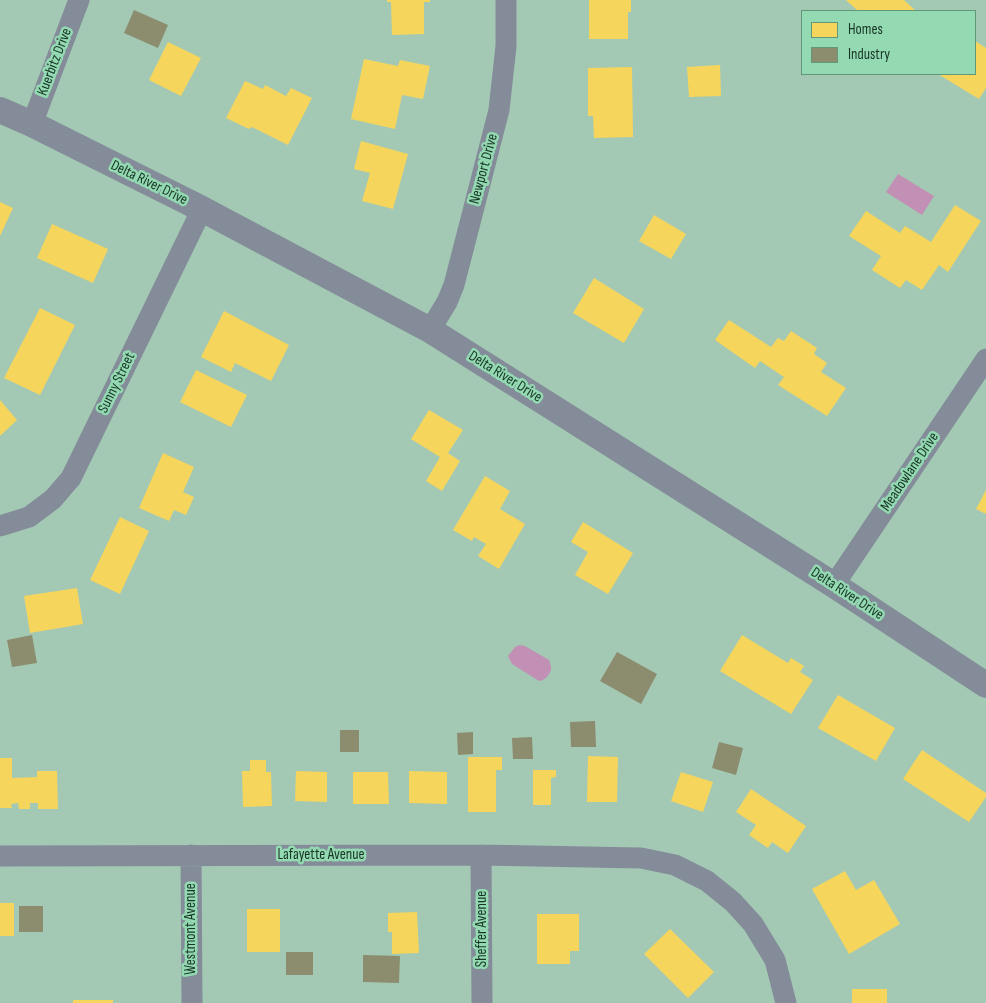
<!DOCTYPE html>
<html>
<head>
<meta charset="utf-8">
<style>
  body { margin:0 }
  #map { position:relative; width:986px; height:1003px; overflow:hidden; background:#a3c9b4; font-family:"Sofia Sans Condensed",sans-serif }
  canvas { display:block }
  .legend { position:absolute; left:801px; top:10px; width:175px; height:65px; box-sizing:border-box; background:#93d9b2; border:1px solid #62977a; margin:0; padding:6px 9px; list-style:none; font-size:15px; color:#183526 }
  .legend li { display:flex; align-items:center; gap:10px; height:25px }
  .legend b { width:25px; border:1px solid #62977a }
</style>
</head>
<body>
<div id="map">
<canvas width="986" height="1003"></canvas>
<ul class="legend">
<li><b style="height:14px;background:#f6d55c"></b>Homes</li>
<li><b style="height:14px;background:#8c8c6e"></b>Industry</li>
</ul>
</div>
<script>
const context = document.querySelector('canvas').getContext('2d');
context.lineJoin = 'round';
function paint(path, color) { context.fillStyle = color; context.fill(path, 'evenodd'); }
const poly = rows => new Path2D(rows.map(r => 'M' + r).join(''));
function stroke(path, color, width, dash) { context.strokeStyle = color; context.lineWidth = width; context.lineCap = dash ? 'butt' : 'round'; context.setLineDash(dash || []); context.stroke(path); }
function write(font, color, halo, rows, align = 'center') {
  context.font = font + ' "Sofia Sans Condensed",sans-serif'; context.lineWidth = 5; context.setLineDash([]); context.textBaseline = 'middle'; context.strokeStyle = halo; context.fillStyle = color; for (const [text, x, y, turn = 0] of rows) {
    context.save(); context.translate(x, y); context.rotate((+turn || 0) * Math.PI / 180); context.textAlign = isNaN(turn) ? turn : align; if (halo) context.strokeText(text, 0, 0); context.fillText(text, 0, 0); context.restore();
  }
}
const water = poly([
  [898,174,934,196,922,215,886,192],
  [519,645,525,646,549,660,551,666,551,670,549,674,547,677,543,680,539,681,512,664,508,656,515,647]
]);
const homes = poly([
  [387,0,430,0,430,2,424,2,424,34,392,35,391,2,387,2],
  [589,0,631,0,631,12,628,12,628,39,589,39],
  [846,0,904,0,916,11,858,11],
  [975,41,986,48,986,88,979,99,938,74,975,74],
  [168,42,201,58,181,96,149,80],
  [364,59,398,66,400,60,430,66,423,99,402,95,395,129,351,119],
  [720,65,721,96,689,97,687,67],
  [632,67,633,137,594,138,593,116,588,116,588,68],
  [245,81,263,89,265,85,286,96,291,88,312,98,288,145,252,127,249,129,226,118],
  [361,141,408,154,393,209,362,201,370,173,354,169],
  [0,202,13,208,0,236],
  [955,205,981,221,948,272,939,265,922,290,906,280,900,288,872,270,881,256,849,236,866,211,900,233,905,226,931,242],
  [654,215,686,234,671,259,639,241],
  [52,224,108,249,93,283,37,258],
  [594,278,644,309,624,343,573,313],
  [40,308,75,325,40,395,4,378],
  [224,311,289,345,271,381,235,363,231,372,201,357],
  [729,320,771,347,778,338,784,341,791,331,817,348,814,354,827,363,821,372,846,388,827,416,778,385,784,377,760,361,755,368,715,340],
  [196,370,247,395,231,427,180,402],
  [0,400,17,420,0,436],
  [429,410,463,430,448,453,460,461,442,491,426,481,440,457,411,439],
  [163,453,194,467,183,492,194,497,186,515,174,510,169,521,139,508],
  [485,476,510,491,500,509,525,524,499,569,478,556,486,544,474,537,472,541,453,530],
  [986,490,986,514,976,509],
  [120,517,149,531,120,594,90,580],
  [583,522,633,553,608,594,575,575,588,552,571,542],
  [77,588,83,624,30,633,24,596],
  [742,635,788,663,791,658,804,666,800,672,813,680,791,714,720,671],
  [838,695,895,728,876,761,818,728],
  [922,750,986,793,986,797,969,822,903,779],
  [588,756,618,757,617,802,587,802],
  [468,757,502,757,502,770,496,770,496,812,468,812],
  [0,758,12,758,12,778,37,777,37,771,57,771,58,809,38,809,38,803,30,803,30,809,19,809,18,803,11,804,12,808,0,808],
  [250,760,266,760,266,772,271,772,272,806,243,807,242,771,250,771],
  [533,770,556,770,556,777,551,778,551,805,533,805],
  [296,771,327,772,327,802,295,801],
  [409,771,447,772,447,804,409,803],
  [353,772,388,772,389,804,353,804],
  [681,772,713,782,703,812,671,801],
  [751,789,806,826,788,853,772,842,768,848,749,835,756,825,736,812],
  [845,871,856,890,874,880,900,924,849,954,812,889],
  [0,903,14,903,14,936,0,936],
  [247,909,280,909,280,952,247,952],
  [417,912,419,953,392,954,392,932,388,932,388,913],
  [537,914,579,914,579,951,570,951,570,964,537,964],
  [670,929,714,972,688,998,644,954],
  [852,989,887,989,887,1003,852,1003],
  [73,1000,113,1000,113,1003,73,1003]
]);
const industry = poly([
  [134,10,168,25,158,48,124,33],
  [32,635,37,663,12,667,7,640],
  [617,652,657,674,641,704,600,681],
  [595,721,596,747,571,747,570,722],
  [340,730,359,730,359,752,340,752],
  [473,732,473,754,458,755,457,733],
  [532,737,533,759,513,759,512,738],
  [719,742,743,748,736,775,712,768],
  [19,906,43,906,43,932,19,932],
  [286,952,313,952,313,975,286,975],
  [363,955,400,956,399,983,363,982]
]);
const minor = poly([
  [32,124,79,0],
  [430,330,447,302,454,285,499,110,506,46,506,0],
  [0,526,29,517,53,499,71,478,202,209],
  [834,585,986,359],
  [191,855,192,1003],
  [481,855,482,1003],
  [0,856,481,855,641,858,675,865,707,881,733,902,753,924,775,960,786,1003]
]);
const tertiary = poly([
  [0,110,32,124,202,209,430,330,834,585,986,685]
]);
const streetNames = [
  ["Kuerbitz Drive",55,62,-69],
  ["Newport Drive",484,169,-75],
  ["Delta River Drive",149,183,26],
  ["Delta River Drive",505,377,32],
  ["Sunny Street",117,383,-64],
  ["Meadowlane Drive",910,472,-56],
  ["Delta River Drive",847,594,33],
  ["Lafayette Avenue",321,855],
  ["Westmont Avenue",191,929,-90],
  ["Sheffer Avenue",482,929,-90]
];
paint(water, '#c190b4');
paint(homes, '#f6d55c');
paint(industry, '#8c8c6e');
stroke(minor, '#848c99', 21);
stroke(tertiary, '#848c99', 26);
write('15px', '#183526', '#93d9b2', streetNames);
</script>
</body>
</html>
